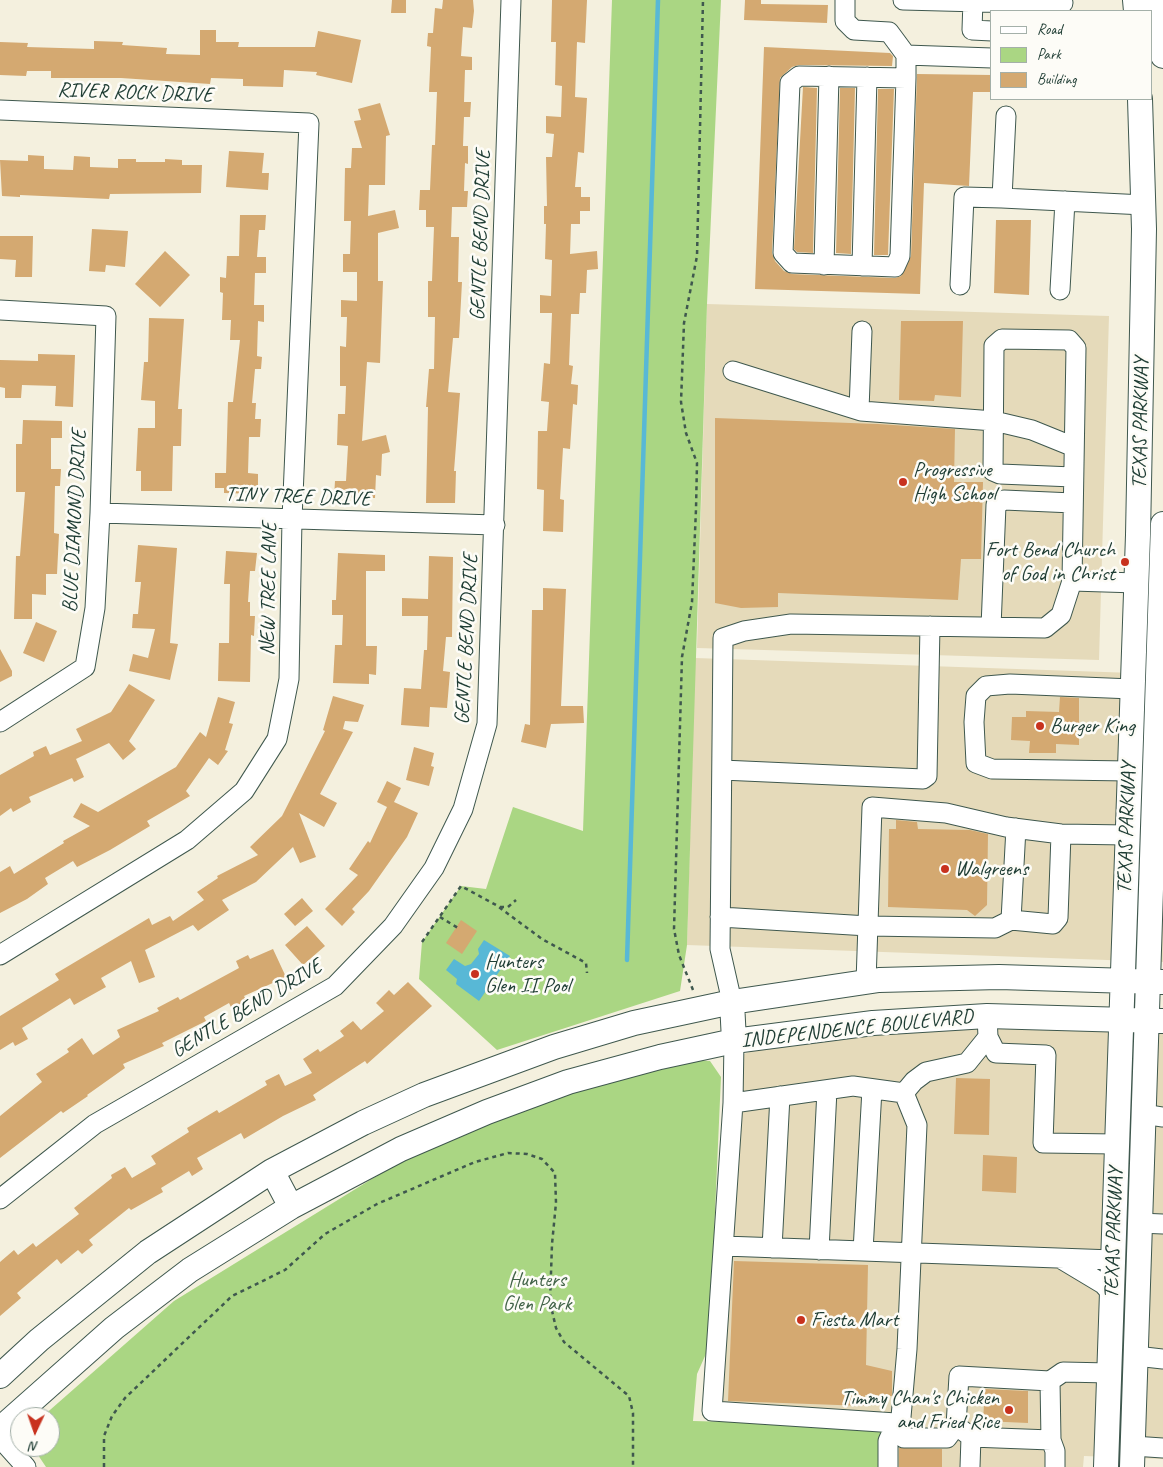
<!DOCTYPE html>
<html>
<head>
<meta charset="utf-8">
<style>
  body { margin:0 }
  #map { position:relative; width:1163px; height:1467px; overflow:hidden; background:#f4f0de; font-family:Caveat,sans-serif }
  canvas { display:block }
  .legend { position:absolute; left:990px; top:10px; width:162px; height:90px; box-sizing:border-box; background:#fdfcf7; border:1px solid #a4b0a9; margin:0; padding:6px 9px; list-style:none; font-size:15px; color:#1f3d34 }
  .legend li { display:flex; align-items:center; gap:10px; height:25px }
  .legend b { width:25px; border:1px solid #a4b0a9 }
  .north { position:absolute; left:10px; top:1407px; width:50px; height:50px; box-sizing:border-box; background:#fdfcf7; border:1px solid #a4b0a9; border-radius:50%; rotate:183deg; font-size:14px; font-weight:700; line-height:20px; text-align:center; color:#1f3d34 }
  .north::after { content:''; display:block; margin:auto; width:18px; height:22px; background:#c8321e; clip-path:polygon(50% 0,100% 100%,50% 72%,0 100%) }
</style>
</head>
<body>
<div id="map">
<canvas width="1163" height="1467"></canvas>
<ul class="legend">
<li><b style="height:6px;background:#fff"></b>Road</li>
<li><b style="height:14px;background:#aad683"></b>Park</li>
<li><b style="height:14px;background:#d4a971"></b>Building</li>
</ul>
<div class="north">N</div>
</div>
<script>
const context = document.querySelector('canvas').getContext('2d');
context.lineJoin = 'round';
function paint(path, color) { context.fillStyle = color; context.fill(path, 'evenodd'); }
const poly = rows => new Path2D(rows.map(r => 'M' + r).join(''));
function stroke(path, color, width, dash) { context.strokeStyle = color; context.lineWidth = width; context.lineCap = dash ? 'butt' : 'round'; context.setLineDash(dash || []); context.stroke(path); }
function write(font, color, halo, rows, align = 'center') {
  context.font = font + ' Caveat,sans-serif'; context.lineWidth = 5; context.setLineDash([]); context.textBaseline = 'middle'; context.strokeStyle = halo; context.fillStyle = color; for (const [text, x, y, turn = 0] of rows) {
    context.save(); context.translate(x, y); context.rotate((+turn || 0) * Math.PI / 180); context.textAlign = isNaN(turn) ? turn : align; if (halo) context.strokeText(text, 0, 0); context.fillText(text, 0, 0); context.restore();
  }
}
const built = poly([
  [707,304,1109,316,1099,660,697,648],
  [695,658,1163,674,1163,962,687,945],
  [1031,1027,1163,1033,1163,1459,1084,1456,1083,1467,884,1467,722,1406,740,1056,765,1045,947,1029]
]);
const green = poly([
  [612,0,721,0,707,304,687,945,680,991,497,1050,419,979,422,942,461,886,486,889,513,807,583,831],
  [690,1060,710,1061,721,1077,709,1347,697,1374,693,1421,883,1426,882,1467,46,1467,34,1449,34,1447,50,1447,50,1417,42,1417,174,1301,409,1156,562,1090]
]);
const water = poly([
  [484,940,510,956,479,1001,456,984,457,979,446,970,454,959,465,966,471,964,479,954,478,949]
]);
const stream = poly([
  [627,960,658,0]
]);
const building = poly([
  [392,0,406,0,406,13,391,13],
  [443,0,473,0,474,11,472,28,463,27,461,56,472,57,472,70,465,70,464,102,471,102,470,117,464,117,463,146,468,146,468,164,465,163,464,191,468,191,467,207,452,207,451,237,459,237,458,282,462,282,459,338,453,338,448,392,460,393,454,471,456,471,455,503,426,503,428,407,426,407,429,369,434,369,435,317,428,317,428,281,432,281,434,227,426,227,426,210,419,210,420,190,430,190,432,145,435,145,437,92,429,92,431,47,427,46,428,33,433,33,435,8,442,9],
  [552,0,587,0,585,43,577,42,575,97,587,98,584,153,578,152,575,187,581,187,581,197,590,197,590,211,580,211,580,224,571,224,570,254,597,251,598,269,587,270,586,293,580,293,579,314,571,314,569,365,573,366,571,384,578,385,577,405,573,404,570,449,563,448,560,499,564,500,563,532,543,531,544,490,537,489,538,431,547,431,549,402,541,401,544,363,550,364,552,313,540,313,540,295,551,296,552,260,545,259,546,224,544,224,544,206,547,206,546,157,552,157,554,134,546,133,546,116,561,117,562,86,555,85,556,42,551,42],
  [745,0,761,0,761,4,828,5,827,23,744,20],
  [200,30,216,30,216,42,239,42,238,47,315,47,318,31,361,40,352,83,316,75,317,72,284,70,283,87,243,86,243,79,211,78,210,84,121,78,51,78,51,71,27,71,26,76,0,75,0,42,28,43,27,47,94,49,94,41,123,42,122,45,167,48,166,54,200,55],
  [764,47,890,53,893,56,892,66,799,65,792,67,780,78,772,253,775,261,784,271,792,274,895,278,901,276,911,256,917,74,992,75,992,92,973,92,969,186,924,183,920,294,755,289],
  [803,87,817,88,813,253,797,252,794,249],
  [840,88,855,88,851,254,836,253],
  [878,89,894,89,888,255,874,255],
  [380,103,390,135,386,136,385,185,369,185,368,216,395,210,399,228,378,233,378,281,383,281,380,363,367,362,362,441,386,435,390,452,382,454,381,476,376,475,375,498,334,497,335,481,346,481,348,446,337,445,338,414,345,414,346,386,340,386,340,346,346,347,347,317,341,317,341,300,357,301,357,272,343,272,343,254,350,254,351,221,344,221,345,168,351,168,352,148,362,148,354,121,361,120,358,109],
  [229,151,264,153,262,173,269,173,268,190,226,187],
  [28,155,44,156,44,169,73,170,74,156,90,157,90,167,118,168,118,159,136,159,136,162,165,162,165,159,182,160,182,165,202,165,201,193,110,194,109,199,20,195,20,197,2,196,0,160,28,161],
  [240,215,266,215,265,230,259,230,257,257,266,257,266,273,255,273,254,305,264,305,264,322,258,321,257,356,262,357,261,369,255,369,252,403,256,403,255,419,261,419,260,437,249,437,248,473,258,474,258,494,224,493,224,488,215,488,215,473,226,473,228,402,233,402,240,340,230,340,231,320,222,320,223,293,220,292,220,277,226,278,227,256,239,256],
  [996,220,1031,220,1029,295,994,293],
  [92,229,128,231,125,267,106,265,105,272,89,271],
  [0,236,33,236,32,277,15,277,16,260,0,259],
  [165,251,190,275,160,307,135,284],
  [149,318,184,319,178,409,182,409,181,446,173,446,172,491,141,491,141,471,136,471,138,428,155,428,155,401,141,400,144,362,148,362],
  [901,321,963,321,961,397,935,395,934,401,899,400],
  [38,354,75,355,73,407,55,406,56,386,22,385,21,398,5,398,5,388,0,387,0,360,38,361],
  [715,418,878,424,955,429,954,482,983,482,981,559,961,559,958,600,778,593,778,607,741,608,715,603],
  [23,420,62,421,62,438,51,438,51,469,61,469,60,486,55,486,54,533,59,534,57,574,46,574,46,595,32,594,32,619,14,619,16,556,20,556,25,492,16,492,16,444,22,444],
  [138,545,177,548,170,643,178,644,170,680,129,671,133,654,148,658,155,629,132,628,133,614,138,614,141,582,135,582],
  [226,551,257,553,255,571,250,571,248,602,250,602,250,616,255,616,254,636,251,635,250,682,218,681,219,643,229,643,230,584,224,584],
  [338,553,385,555,385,571,366,571,366,646,377,646,376,675,369,674,369,684,333,683,335,645,342,645,343,615,332,615,332,600,336,600],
  [429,556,453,557,452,637,446,637,443,671,450,672,447,708,430,707,429,727,401,725,404,688,421,689,424,650,427,650,428,616,402,616,402,598,428,599],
  [543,588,566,589,561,706,583,706,584,723,551,724,546,748,521,742,525,724,530,725,532,610,543,610],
  [36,622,57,631,44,662,23,653],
  [0,649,12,671,12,676,0,682],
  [129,684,155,700,129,741,136,749,123,760,109,743,76,759,84,777,74,782,72,778,29,797,31,802,13,812,11,808,0,816,0,775,34,756,33,752,46,746,50,755,82,741,76,729,111,712],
  [333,696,364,705,358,722,345,721,343,729,353,732,320,794,337,803,324,827,299,813,316,857,300,863,293,847,256,882,222,900,229,910,198,931,193,925,145,950,155,977,139,983,131,961,101,978,106,987,74,1005,70,998,22,1028,28,1039,15,1046,13,1042,0,1050,0,1016,59,980,55,974,149,918,152,925,170,916,173,921,204,900,197,892,218,878,217,876,258,855,250,847,282,816,325,731,323,730],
  [218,697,235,702,229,723,233,724,225,750,228,751,218,765,209,758,186,791,190,796,147,821,150,826,110,850,77,867,73,861,45,878,48,884,27,899,0,913,0,872,10,866,14,874,64,843,63,841,90,826,73,817,81,803,98,812,176,767,200,732,206,737],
  [1060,697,1079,698,1079,745,1056,744,1056,753,1029,753,1030,741,1011,740,1012,717,1026,717,1026,711,1059,712],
  [414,747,434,753,431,766,434,767,429,786,406,780],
  [387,781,401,788,394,802,418,813,407,837,369,891,352,909,355,912,342,926,325,909,358,875,349,869,368,841,370,843,387,807,377,802],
  [896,820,917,822,918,829,970,830,988,834,987,905,975,916,967,910,888,907,889,829,896,829],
  [302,898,313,911,295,926,284,914],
  [461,920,477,931,462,954,446,943],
  [307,926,325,946,303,965,285,945],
  [273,949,286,977,244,996,247,1001,232,1009,229,1003,204,1017,206,1021,162,1043,164,1046,123,1064,125,1068,87,1095,88,1096,63,1113,61,1111,0,1158,0,1116,42,1082,36,1074,69,1052,67,1049,82,1038,93,1055,120,1037,117,1030,159,1011,157,1008,178,997,180,1000,239,968,236,961,248,955,250,959],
  [408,982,432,1006,367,1064,365,1061,313,1095,316,1100,283,1116,244,1139,241,1133,197,1158,203,1169,192,1176,189,1171,161,1188,163,1192,131,1210,129,1208,89,1240,93,1245,82,1254,78,1250,61,1264,57,1259,17,1293,21,1298,0,1316,0,1262,14,1250,18,1255,33,1243,36,1247,79,1214,74,1208,112,1178,111,1175,125,1167,132,1178,156,1164,151,1156,189,1132,187,1128,217,1110,219,1113,267,1085,265,1081,279,1074,285,1086,312,1073,303,1059,318,1049,320,1052,344,1036,340,1031,353,1021,361,1030,384,1011,376,1003,389,990,394,995],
  [956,1078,990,1079,989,1135,954,1134],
  [983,1155,1017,1157,1016,1193,982,1191],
  [734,1261,868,1265,866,1365,892,1371,892,1396,865,1395,865,1406,728,1401],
  [985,1389,1028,1391,1028,1423,983,1421],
  [899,1448,942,1449,942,1467,899,1467]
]);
const path = poly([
  [500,907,508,907,516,900],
  [440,917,458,928],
  [422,942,461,886,496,905,542,939,586,963,587,973],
  [693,990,679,955,674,929,682,657,692,602,696,509,697,463,686,433,681,402,684,323,697,256,703,0],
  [104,1467,104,1436,112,1416,125,1398,232,1296,285,1270,325,1234,377,1204,475,1162,508,1153,527,1154,542,1159,555,1173,556,1203,552,1244,550,1302,556,1328,564,1342,629,1396,633,1413,633,1467]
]);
const minor = poly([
  [845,0,845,21,854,30,889,32,906,55,992,58],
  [903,0,1018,3,1018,0],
  [973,0,972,30,992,31],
  [1018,3,1063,3],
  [906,78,799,76,790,83,783,253,792,263,895,267,900,256,906,78,906,55],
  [0,110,309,123,292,519,289,679,277,739,244,791,187,840,0,955],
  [1006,116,1002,198,1144,205],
  [824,265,829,76],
  [862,266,867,77],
  [960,285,964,197,1002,198],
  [1060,290,1065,201],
  [0,310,106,316,100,513,95,608,85,667,0,722],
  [733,371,861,411,994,421,1032,430,1074,447],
  [859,410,862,331],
  [100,513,495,525],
  [1072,581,1137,583],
  [991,627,996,505,1004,500,1073,503],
  [722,770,923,779,927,776,930,626],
  [1129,771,992,769,976,763,974,722,976,696,986,686,1010,684,1132,689],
  [720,917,868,926,995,928,1011,920,1016,828],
  [1011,920,1053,924,1058,918,1061,834],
  [866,982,872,807,946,813,1006,827,1061,834,1127,835],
  [732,1002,720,949,723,638,744,631,791,624,1045,628,1061,615,1072,581,1076,348,1069,340,1002,339,994,346,993,471,1000,474,1073,477],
  [988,1037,996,1053,1046,1055,1043,1143,1116,1144],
  [734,1041,733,1103,712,1411,896,1423,901,1417,907,1349,917,1125,904,1093,914,1081,926,1072,967,1063,988,1037,987,1016],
  [733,1103,853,1086,904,1093],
  [1143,1114,1163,1117],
  [0,1199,95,1124,335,986,393,926,434,868,463,809,487,724,511,0],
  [1139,1223,1163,1224],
  [724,1246,1113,1260],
  [772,1248,780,1096],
  [819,1250,827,1090],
  [863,1251,872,1089],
  [1063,1260,1103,1284,1112,1294],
  [1136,1356,1163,1359],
  [896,1423,904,1438,947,1438,956,1426,959,1376,1050,1381,1063,1372,1109,1373],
  [962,1430,971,1437,970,1467],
  [971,1437,1051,1440,1050,1381],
  [0,1438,26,1467],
  [1051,1440,1055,1451,1055,1467],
  [1133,1446,1163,1448],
  [888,1467,888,1441,896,1423]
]);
const major = poly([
  [1135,0,1136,11],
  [1159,0,1163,56],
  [732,1002,734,1041],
  [272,1171,291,1207],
  [0,1376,39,1340,148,1252,272,1171,363,1123,424,1095,554,1047,634,1023,732,1002,879,980,999,977,1163,982],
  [0,1429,114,1328,190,1270,291,1207,401,1149,487,1112,568,1082,660,1057,734,1041,873,1023,987,1016,1163,1021],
  [1106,1467,1138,535,1144,229,1140,99],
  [1132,1467,1163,524]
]);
const markers = [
  [903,482,5,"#c8321e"],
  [1125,562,5,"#c8321e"],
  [1040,726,5,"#c8321e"],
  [945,869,5,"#c8321e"],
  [475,974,5,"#c8321e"],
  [801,1320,5,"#c8321e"],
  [1009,1410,5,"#c8321e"]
];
const streetNames = [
  ["RIVER ROCK DRIVE",135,93,2],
  ["GENTLE BEND DRIVE",481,235,-88],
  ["TEXAS PARKWAY",1141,423,-89],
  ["TINY TREE DRIVE",298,497,2],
  ["BLUE DIAMOND DRIVE",75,521,-87],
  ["NEW TREE LANE",269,589,-89],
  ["GENTLE BEND DRIVE",467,639,-87],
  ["TEXAS PARKWAY",1127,828,-88],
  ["GENTLE BEND DRIVE",247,1009,-31],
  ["INDEPENDENCE BOULEVARD",857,1029,-6],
  ["TEXAS PARKWAY",1114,1233,-88]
];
const poiNames = [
  ["Progressive",913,470],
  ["High School",913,494],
  ["Fort Bend Church",1115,550,"right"],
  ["of God in Christ",1115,574,"right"],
  ["Burger King",1050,726],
  ["Walgreens",955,869],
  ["Hunters",485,962],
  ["Glen II Pool",485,986],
  ["Fiesta Mart",811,1320],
  ["Timmy Chan's Chicken",999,1398,"right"],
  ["and Fried Rice",999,1422,"right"]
];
const parkNames = [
  ["Hunters",537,1280],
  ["Glen Park",537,1304]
];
paint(built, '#e5daba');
paint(green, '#aad683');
paint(water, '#58b8d6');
stroke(stream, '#58b8d6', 4.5);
paint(building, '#d4a971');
stroke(minor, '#3f584e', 21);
stroke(major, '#3f584e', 26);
stroke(path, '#3f584e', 2.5, [4, 4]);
stroke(minor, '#fff', 19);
stroke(major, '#fff', 24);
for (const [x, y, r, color] of markers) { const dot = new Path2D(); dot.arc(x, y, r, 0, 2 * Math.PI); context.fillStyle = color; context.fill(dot); stroke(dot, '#fdfcf7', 2); }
write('21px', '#1f3d34', '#fdfcf7', streetNames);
write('21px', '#1f3d34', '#fdfcf7', poiNames, 'left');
write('21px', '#426348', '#fdfcf7', parkNames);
</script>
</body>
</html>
